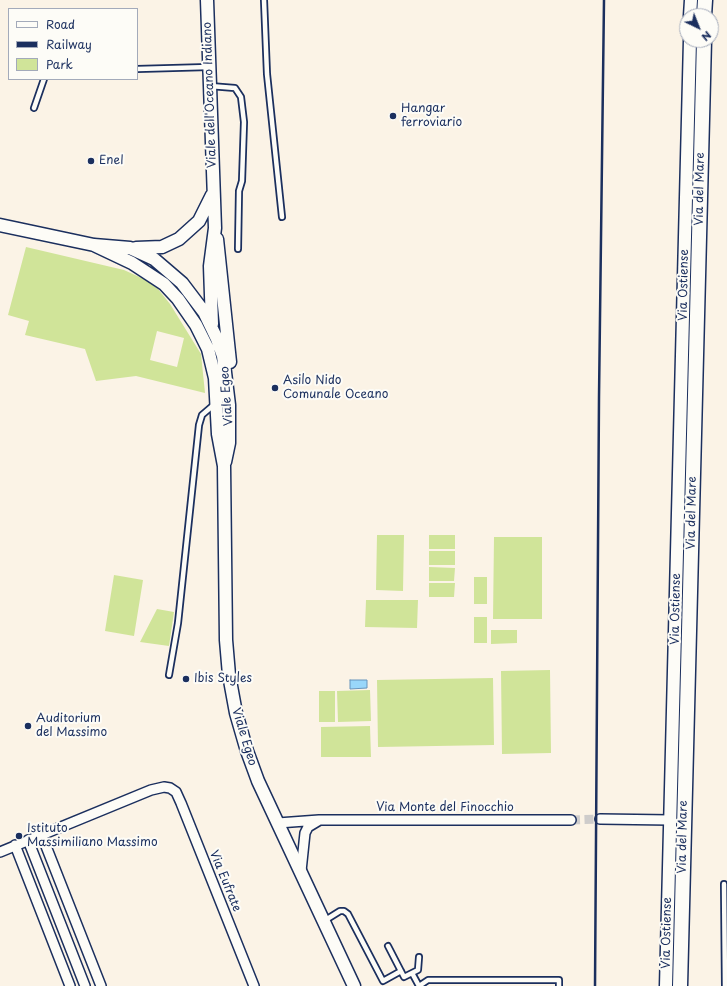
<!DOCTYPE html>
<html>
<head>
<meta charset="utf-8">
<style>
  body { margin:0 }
  #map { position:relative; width:727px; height:986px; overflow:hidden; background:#fbf3e6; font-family:"Playpen Sans",sans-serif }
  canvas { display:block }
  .legend { position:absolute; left:8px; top:8px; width:130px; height:72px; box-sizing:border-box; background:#fdfcf7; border:1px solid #a3aaba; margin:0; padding:5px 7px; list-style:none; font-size:12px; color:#1b2f5e }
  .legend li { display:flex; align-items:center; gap:8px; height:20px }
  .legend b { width:20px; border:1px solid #a3aaba }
  .north { position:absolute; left:679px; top:8px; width:40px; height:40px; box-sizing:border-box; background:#fdfcf7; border:1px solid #a3aaba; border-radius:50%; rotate:137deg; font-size:11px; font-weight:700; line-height:16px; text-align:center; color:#1b2f5e }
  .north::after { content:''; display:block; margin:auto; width:14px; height:18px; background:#1b2f5e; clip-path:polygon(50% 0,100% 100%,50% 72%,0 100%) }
</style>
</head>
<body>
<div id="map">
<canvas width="727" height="986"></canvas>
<ul class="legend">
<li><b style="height:5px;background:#fdfcf7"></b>Road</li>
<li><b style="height:5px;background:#1b2f5e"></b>Railway</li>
<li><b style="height:11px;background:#d0e499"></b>Park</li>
</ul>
<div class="north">N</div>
</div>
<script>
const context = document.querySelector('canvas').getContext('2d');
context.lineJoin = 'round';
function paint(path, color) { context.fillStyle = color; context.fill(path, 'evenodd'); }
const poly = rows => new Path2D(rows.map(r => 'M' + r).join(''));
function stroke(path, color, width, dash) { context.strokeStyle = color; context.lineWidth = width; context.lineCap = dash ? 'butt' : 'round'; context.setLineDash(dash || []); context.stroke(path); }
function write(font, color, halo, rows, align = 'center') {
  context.font = font + ' "Playpen Sans",sans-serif'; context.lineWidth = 4; context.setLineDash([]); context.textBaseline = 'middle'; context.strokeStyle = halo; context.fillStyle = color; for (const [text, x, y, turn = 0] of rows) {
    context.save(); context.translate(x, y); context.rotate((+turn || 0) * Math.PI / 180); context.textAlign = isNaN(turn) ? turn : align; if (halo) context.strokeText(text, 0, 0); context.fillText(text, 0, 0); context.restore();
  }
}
const green = poly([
  [26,247,124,270,146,280,158,289,170,304,201,354,205,393,136,376,96,381,85,349,25,335,29,321,8,315],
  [157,331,184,338,177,367,150,360],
  [377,535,404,535,403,591,376,590],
  [429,535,455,535,455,549,429,549],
  [494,537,542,537,542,619,493,619],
  [429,551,455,551,455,565,429,565],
  [429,567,455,568,454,581,429,581],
  [114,575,143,580,134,636,105,631],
  [474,577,487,577,487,604,474,604],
  [429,583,455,583,454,597,429,597],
  [366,600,418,600,417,628,365,627],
  [157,609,174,612,169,646,140,642],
  [474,617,487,617,487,643,474,643],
  [491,630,517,630,517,643,491,644],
  [550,670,551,753,502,754,501,671],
  [493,678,494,745,378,747,377,680],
  [370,690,371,721,338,722,337,691],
  [319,691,335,691,335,722,319,722],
  [370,726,371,757,321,757,321,727]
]);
const water = poly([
  [350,680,367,680,367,688,350,689,350,680]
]);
const streetTunnel = poly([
  [571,820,600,819]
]);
const lane = poly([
  [264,0,267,74,282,217],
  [137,69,209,67],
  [210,86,235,88,241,97,244,122,242,181,239,191,238,249],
  [34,108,44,79],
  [169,675,178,623,199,425,202,415,216,403],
  [724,884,725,986],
  [324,921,340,911,344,911,348,914,383,981,401,971],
  [388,946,404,977,418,970,419,957],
  [412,973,419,986,428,980,559,980,559,986]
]);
const street = poly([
  [600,819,670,820],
  [278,823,319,820,571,820],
  [42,836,101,986],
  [28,840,85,986],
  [15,845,70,986],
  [0,852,151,790,164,787,170,788,176,792,181,803,254,986],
  [301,871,305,833,308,827,318,821]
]);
const secondary = poly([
  [207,0,215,228,210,266,212,324],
  [690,16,691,0],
  [0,225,94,245,130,248,154,259,182,283,204,312,217,339,223,356,229,405,229,443,225,462],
  [217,239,230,362],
  [94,245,132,263,164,284,178,299,196,325,208,349,215,378,218,434,224,466,226,640,229,675,236,713,247,751,258,781,354,986],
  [136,248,162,247,179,239,199,221,212,195],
  [666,986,690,40]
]);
const primary = poly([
  [704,16,705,0],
  [680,986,704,40]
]);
const rail = poly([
  [595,986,599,397,604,0]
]);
const markers = [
  [393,116,4,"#1b2f5e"],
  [91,161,4,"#1b2f5e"],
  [275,388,4,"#1b2f5e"],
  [186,679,4,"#1b2f5e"],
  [28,726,4,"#1b2f5e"],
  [19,836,4,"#1b2f5e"]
];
const streetNames = [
  ["Viale dell'Oceano Indiano",210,95,-92],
  ["Via del Mare",700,189,-89],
  ["Via Ostiense",684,285,-89],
  ["Viale Egeo",227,396,-94],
  ["Via del Mare",692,513,-89],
  ["Via Ostiense",676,609,-89],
  ["Viale Egeo",244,737,73],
  ["Via Monte del Finocchio",445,808],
  ["Via del Mare",683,837,-89],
  ["Via Eufrate",225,881,68],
  ["Via Ostiense",667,933,-89]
];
const poiNames = [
  ["Hangar",401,109],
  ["ferroviario",401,123],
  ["Enel",99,161],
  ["Asilo Nido",283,381],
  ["Comunale Oceano",283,395],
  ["Ibis Styles",194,679],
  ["Auditorium",36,719],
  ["del Massimo",36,733],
  ["Istituto",27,829],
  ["Massimiliano Massimo",27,843]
];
paint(green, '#d0e499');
paint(water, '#99d7fa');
stroke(water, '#6794bc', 1);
stroke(streetTunnel, '#cecccb', 9, [9, 4.5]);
stroke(lane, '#1b2f5e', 8);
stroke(street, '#1b2f5e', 12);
stroke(secondary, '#1b2f5e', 15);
stroke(primary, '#1b2f5e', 17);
stroke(lane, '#fdfcf7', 4.5);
stroke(street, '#fdfcf7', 9);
stroke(secondary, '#fdfcf7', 12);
stroke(primary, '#fdfcf7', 14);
stroke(rail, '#1b2f5e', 2.5);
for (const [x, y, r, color] of markers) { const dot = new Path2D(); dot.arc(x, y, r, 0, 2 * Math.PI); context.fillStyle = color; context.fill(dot); stroke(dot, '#fdfcf7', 1.5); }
write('12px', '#1b2f5e', '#fdfcf7', streetNames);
write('12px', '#1b2f5e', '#fdfcf7', poiNames, 'left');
</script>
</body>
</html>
